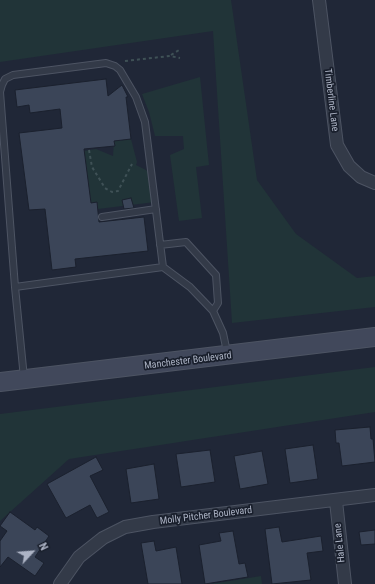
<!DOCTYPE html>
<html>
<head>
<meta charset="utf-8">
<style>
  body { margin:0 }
  #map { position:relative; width:375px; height:584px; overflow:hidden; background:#202737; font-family:"Roboto Condensed",sans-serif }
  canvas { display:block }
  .north { position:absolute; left:12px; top:532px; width:40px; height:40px; -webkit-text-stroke:3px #191f2c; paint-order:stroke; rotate:64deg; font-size:11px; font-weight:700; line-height:16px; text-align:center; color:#adb4c5 }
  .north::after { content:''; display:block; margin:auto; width:14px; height:18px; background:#adb4c5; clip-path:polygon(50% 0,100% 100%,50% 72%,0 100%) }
</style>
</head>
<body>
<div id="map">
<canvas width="375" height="584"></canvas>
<div class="north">N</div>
</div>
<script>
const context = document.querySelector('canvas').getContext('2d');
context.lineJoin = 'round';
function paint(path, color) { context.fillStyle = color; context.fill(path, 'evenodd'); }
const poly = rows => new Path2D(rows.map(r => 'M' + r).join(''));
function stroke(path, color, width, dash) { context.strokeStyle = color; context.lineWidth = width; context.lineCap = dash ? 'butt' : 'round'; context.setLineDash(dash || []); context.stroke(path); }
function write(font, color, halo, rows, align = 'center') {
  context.font = font + ' "Roboto Condensed",sans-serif'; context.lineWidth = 3.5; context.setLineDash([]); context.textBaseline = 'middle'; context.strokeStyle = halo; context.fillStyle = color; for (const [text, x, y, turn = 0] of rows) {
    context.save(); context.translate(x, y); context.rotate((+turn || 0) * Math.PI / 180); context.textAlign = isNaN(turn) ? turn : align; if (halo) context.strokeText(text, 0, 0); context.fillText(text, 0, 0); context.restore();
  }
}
const green = poly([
  [0,0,231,0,257,180,296,234,357,278,375,276,375,307,232,323,213,31,0,62],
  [200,77,209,165,196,167,202,218,179,221,170,155,184,149,183,136,155,136,149,112,142,94],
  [131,139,137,162,136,165,146,170,152,175,155,202,98,209,97,202,91,203,84,151,96,149,113,156,114,141],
  [375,367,375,412,69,459,0,521,0,414],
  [261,576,262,584,211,584]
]);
const building = poly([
  [106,79,108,96,122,85,128,97,126,97,131,139,114,141,115,146,84,149,91,203,97,202,99,222,144,217,148,251,75,259,76,267,52,270,45,209,29,210,19,133,62,128,60,109,30,113,29,105,17,107,15,90,106,79],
  [131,198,134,208,124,209,122,200,131,198],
  [370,427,371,439,373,439,375,462,342,466,339,443,336,443,335,430,370,427],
  [313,445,318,479,290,483,285,449,313,445],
  [210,450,215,482,181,487,176,454,210,450],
  [262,451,268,484,240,489,234,456,262,451],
  [96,457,103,470,90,476,109,512,97,518,90,505,66,518,47,484,96,457],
  [154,464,159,499,131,503,126,469,154,464],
  [10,512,35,530,37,527,49,536,35,557,44,563,35,576,8,557,0,567,0,541,7,531,0,526,10,512],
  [279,527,282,542,321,536,323,551,307,553,311,580,272,584,265,529,279,527],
  [375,530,375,544,361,545,359,532,375,530],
  [233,531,239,564,245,563,248,577,205,584,199,545,221,541,219,533,233,531],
  [154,541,156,551,176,547,182,584,148,584,141,543,154,541]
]);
const path = poly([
  [171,55,179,50],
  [125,61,170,56,180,58],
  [89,150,92,167,105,188,112,192,118,191,132,164]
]);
const lane = poly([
  [102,217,156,209],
  [160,245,186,242,216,275,218,303,213,311],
  [15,287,163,267,190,287,213,311,223,333,227,352],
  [24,378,15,287,0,92,2,85,5,79,13,75,106,63,115,66,120,70,136,97,145,122,163,267]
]);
const street = poly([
  [319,0,337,145,349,166,361,177,375,183],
  [336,501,345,584],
  [60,584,79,557,103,538,125,527,153,522,375,495]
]);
const secondary = poly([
  [0,382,375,337]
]);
const streetNames = [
  ["Timberline Lane",331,100,83],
  ["Manchester Boulevard",188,361,-7],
  ["Molly Pitcher Boulevard",206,516,-7],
  ["Hale Lane",340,543,-96]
];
paint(green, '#213438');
paint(building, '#3b4558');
stroke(building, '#1b212e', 1);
stroke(lane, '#4d5463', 8);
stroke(street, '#4d5463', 14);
stroke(secondary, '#4d5463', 20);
stroke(path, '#3f5156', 2, [3, 3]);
stroke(lane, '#333a48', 6);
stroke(street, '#333a48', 12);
stroke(secondary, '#41485b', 18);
write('10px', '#adb4c5', '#191f2c', streetNames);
</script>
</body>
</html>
